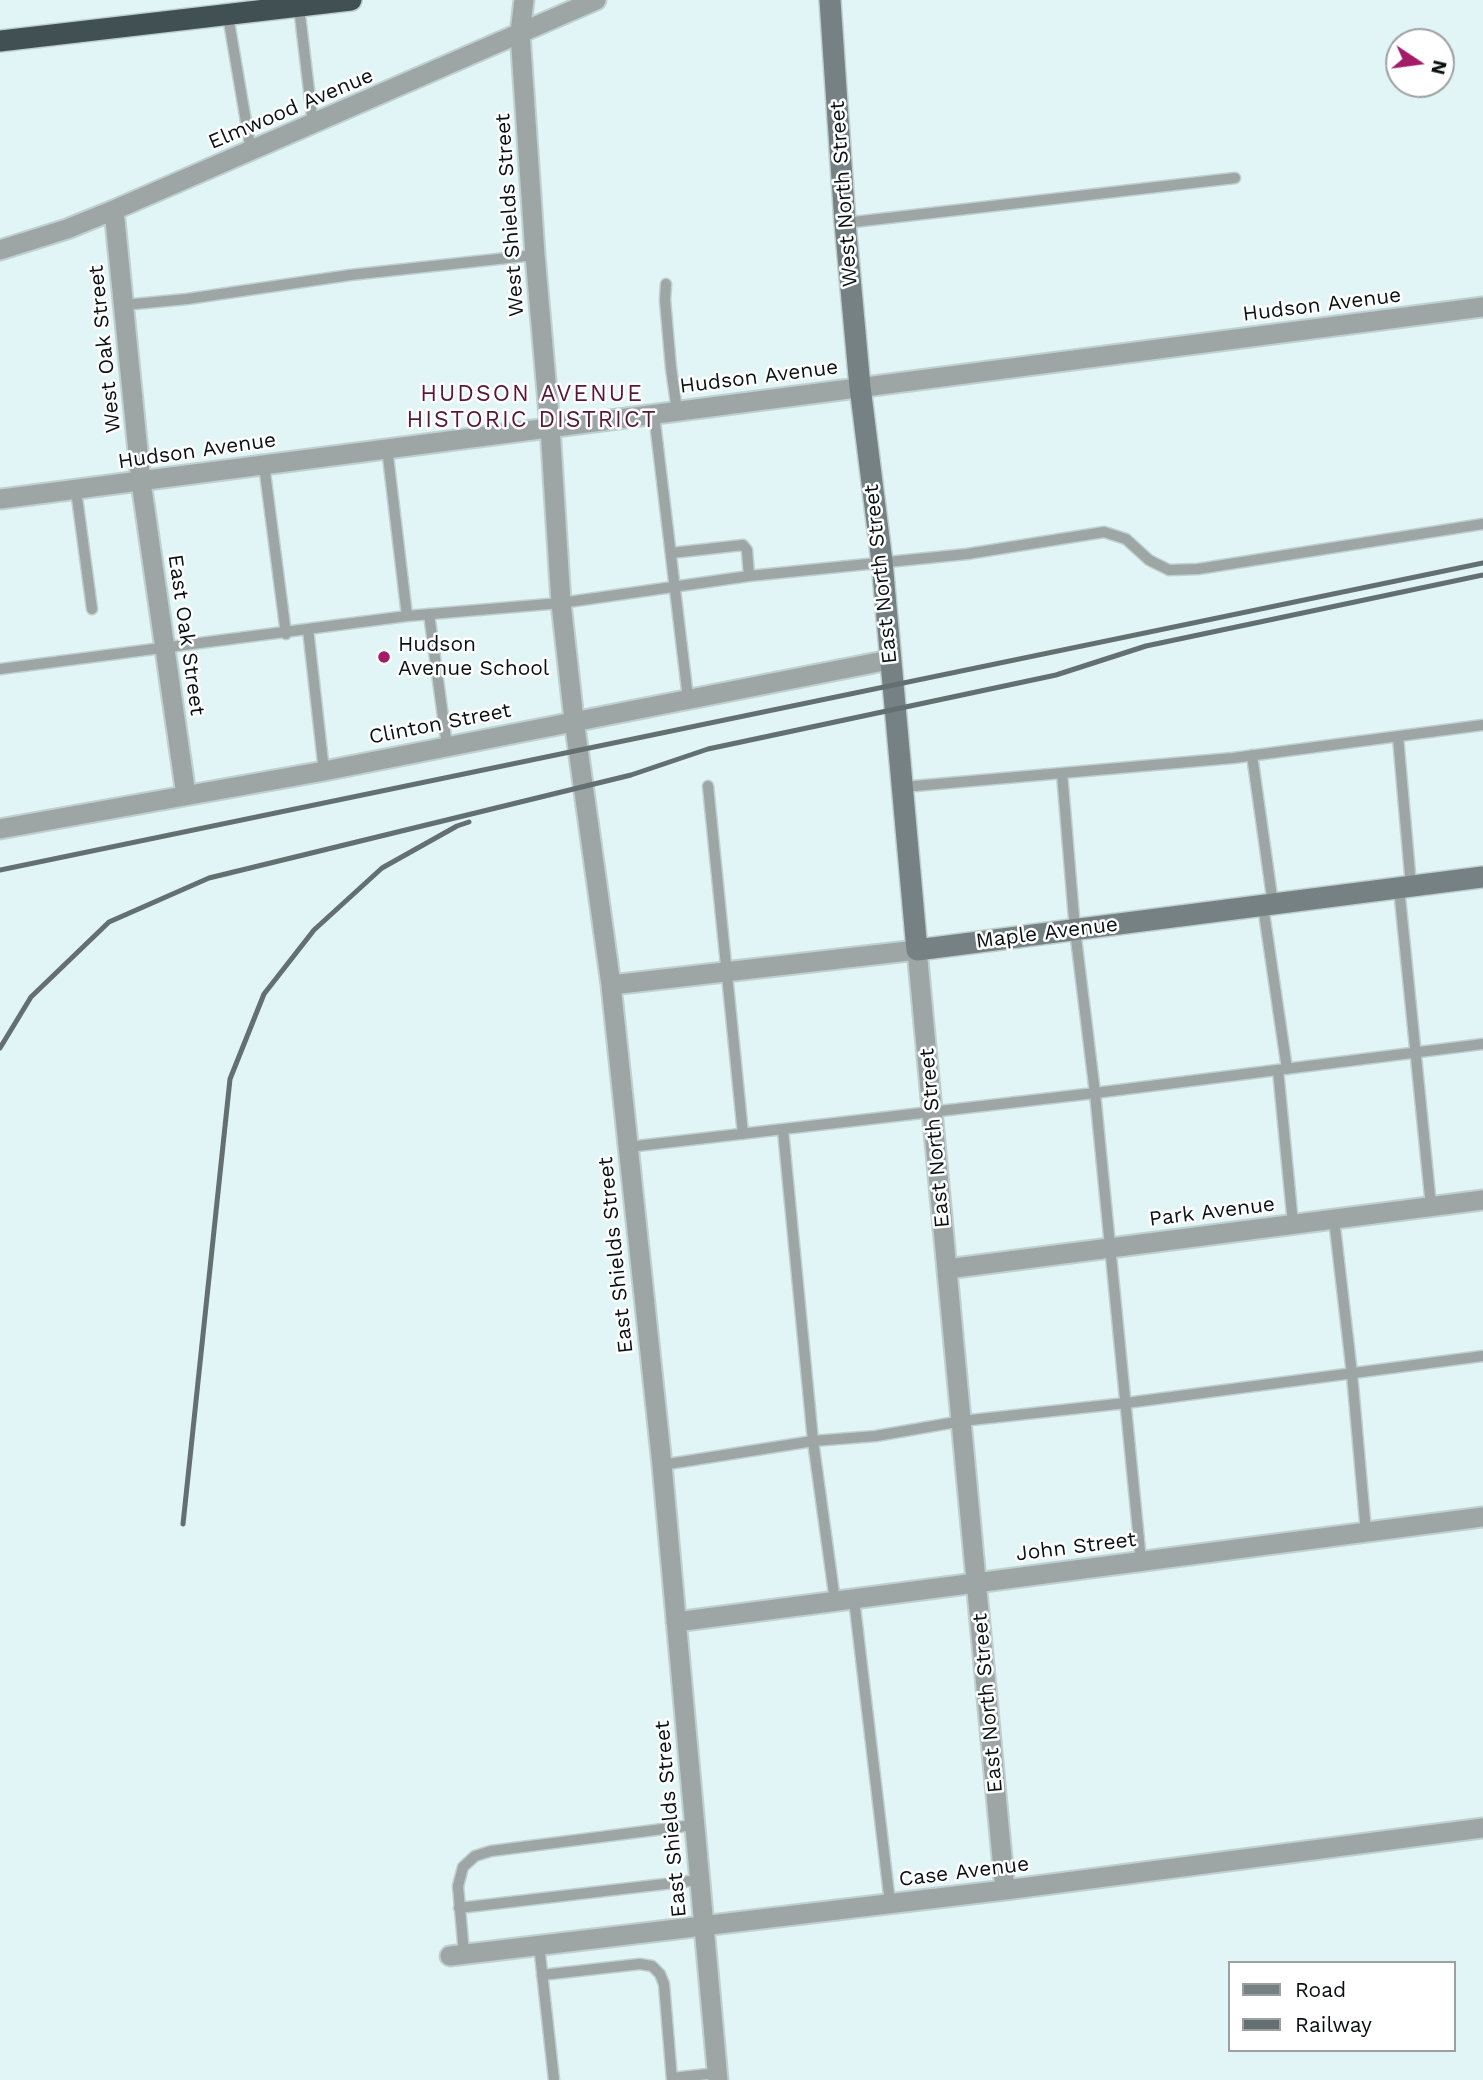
<!DOCTYPE html>
<html>
<head>
<meta charset="utf-8">
<style>
  body { margin:0 }
  #map { position:relative; width:1483px; height:2080px; overflow:hidden; background:#e1f4f6; font-family:"Work Sans",sans-serif }
  canvas { display:block }
  .legend { position:absolute; left:1228px; top:1961px; width:228px; height:91px; box-sizing:border-box; background:#fff; border:2px solid #9da0a0; margin:0; padding:9px 12px; list-style:none; font-size:21px; color:#0a1111 }
  .legend li { display:flex; align-items:center; gap:14px; height:35px }
  .legend b { width:35px; border:2px solid #9da0a0 }
  .north { position:absolute; left:1385px; top:28px; width:70px; height:70px; box-sizing:border-box; background:#fff; border:2px solid #9da0a0; border-radius:50%; rotate:103deg; font-size:19px; font-weight:700; line-height:28px; text-align:center; color:#0a1111 }
  .north::after { content:''; display:block; margin:auto; width:24px; height:32px; background:#a21c68; clip-path:polygon(50% 0,100% 100%,50% 72%,0 100%) }
</style>
</head>
<body>
<div id="map">
<canvas width="1483" height="2080"></canvas>
<ul class="legend">
<li><b style="height:9px;background:#758182"></b>Road</li>
<li><b style="height:9px;background:#636f70"></b>Railway</li>
</ul>
<div class="north">N</div>
</div>
<script>
const context = document.querySelector('canvas').getContext('2d');
context.lineJoin = 'round';
const poly = rows => new Path2D(rows.map(r => 'M' + r).join(''));
function stroke(path, color, width, dash) { context.strokeStyle = color; context.lineWidth = width; context.lineCap = dash ? 'butt' : 'round'; context.setLineDash(dash || []); context.stroke(path); }
function write(font, color, halo, rows, align = 'center') {
  context.font = font + ' "Work Sans",sans-serif'; context.lineWidth = 5; context.setLineDash([]); context.textBaseline = 'middle'; context.strokeStyle = halo; context.fillStyle = color; for (const [text, x, y, turn = 0] of rows) {
    context.save(); context.translate(x, y); context.rotate((+turn || 0) * Math.PI / 180); context.textAlign = isNaN(turn) ? turn : align; if (halo) context.strokeText(text, 0, 0); context.fillText(text, 0, 0); context.restore();
  }
}
const lane = poly([
  [299,7,313,124],
  [228,16,251,151],
  [845,223,1235,178],
  [666,284,665,300,671,368,677,410],
  [124,305,187,299,350,275,535,255],
  [654,414,688,698],
  [387,448,407,616],
  [264,465,286,634],
  [76,490,92,609],
  [671,553,743,545,747,550,749,576],
  [429,614,447,746],
  [308,629,324,771],
  [0,669,407,616,561,603,749,576,967,554,1104,532,1126,539,1149,560,1169,570,1198,569,1483,524],
  [1398,737,1411,886],
  [1252,755,1273,904],
  [1062,773,1075,930,1095,1093,1141,1561],
  [708,786,743,1134],
  [903,787,1233,758,1483,725],
  [1399,888,1431,1206],
  [1263,906,1287,1069],
  [1278,1070,1293,1224],
  [783,1130,813,1441,835,1601],
  [628,1147,1095,1093,1483,1044],
  [1334,1219,1352,1374,1366,1532],
  [662,1465,813,1441,876,1436,962,1421,1126,1403,1483,1356],
  [854,1599,890,1903],
  [459,1908,699,1880],
  [539,1945,554,2080],
  [464,1954,458,1886,463,1867,475,1856,491,1851,694,1825],
  [542,1975,640,1964,652,1966,660,1974,664,1984,672,2080],
  [672,2078,717,2073]
]);
const street = poly([
  [524,0,520,33,535,255,550,427,561,603,574,720,611,985,662,1465,718,2080],
  [114,210,141,482,186,795],
  [0,250,67,229,114,210,596,0],
  [0,499,1483,307],
  [0,829,324,771,889,660],
  [611,985,917,950,1005,1890],
  [947,1269,1483,1200],
  [676,1622,1483,1517],
  [450,1956,1005,1890,1483,1828]
]);
const secondary = poly([
  [830,0,845,223,860,387,882,562,917,950,1483,877]
]);
const highway = poly([
  [0,41,351,0]
]);
const rail = poly([
  [0,870,1483,563],
  [0,1048,31,997,109,922,209,878,631,775,708,749,1056,675,1146,646,1483,575],
  [183,1524,230,1079,264,994,314,930,382,868,457,826,469,822]
]);
const markers = [
  [384,657,7,"#a21c68"]
];
const streetNames = [
  ["Elmwood Avenue",291,109,-23],
  ["West North Street",844,194,-94],
  ["West Shields Street",510,215,-94],
  ["Hudson Avenue",1322,305,-7],
  ["West Oak Street",105,349,-96],
  ["Hudson Avenue",759,377,-7],
  ["Hudson Avenue",197,451,-8],
  ["East North Street",881,574,-96],
  ["East Oak Street",186,635,82],
  ["Clinton Street",440,724,-11],
  ["Maple Avenue",1047,933,-7],
  ["East North Street",935,1138,-95],
  ["Park Avenue",1212,1212,-7],
  ["East Shields Street",616,1255,-96],
  ["John Street",1076,1547,-7],
  ["East North Street",988,1703,-95],
  ["East Shields Street",671,1819,-95],
  ["Case Avenue",964,1872,-7]
];
const poiNames = [
  ["Hudson",398,645],
  ["Avenue School",398,669]
];
const neighbourhoodNames = [
  ["HUDSON AVENUE",532,394],
  ["HISTORIC DISTRICT",532,420]
];
stroke(lane, '#bfd0d1', 13);
stroke(street, '#bfd0d1', 23);
stroke(secondary, '#bfd0d1', 24);
stroke(highway, '#bfd0d1', 24);
stroke(lane, '#9da5a5', 10);
stroke(street, '#9da5a5', 19);
stroke(secondary, '#758182', 21);
stroke(highway, '#415153', 21);
stroke(rail, '#636f70', 5);
for (const [x, y, r, color] of markers) { const dot = new Path2D(); dot.arc(x, y, r, 0, 2 * Math.PI); context.fillStyle = color; context.fill(dot); stroke(dot, '#fff', 2.5); }
write('21px', '#0a1111', '#fff', streetNames);
write('21px', '#0a1111', '#fff', poiNames, 'left');
context.letterSpacing = '2px';
write('23px', '#561738', '#fff', neighbourhoodNames);
context.letterSpacing = '0px';
</script>
</body>
</html>
